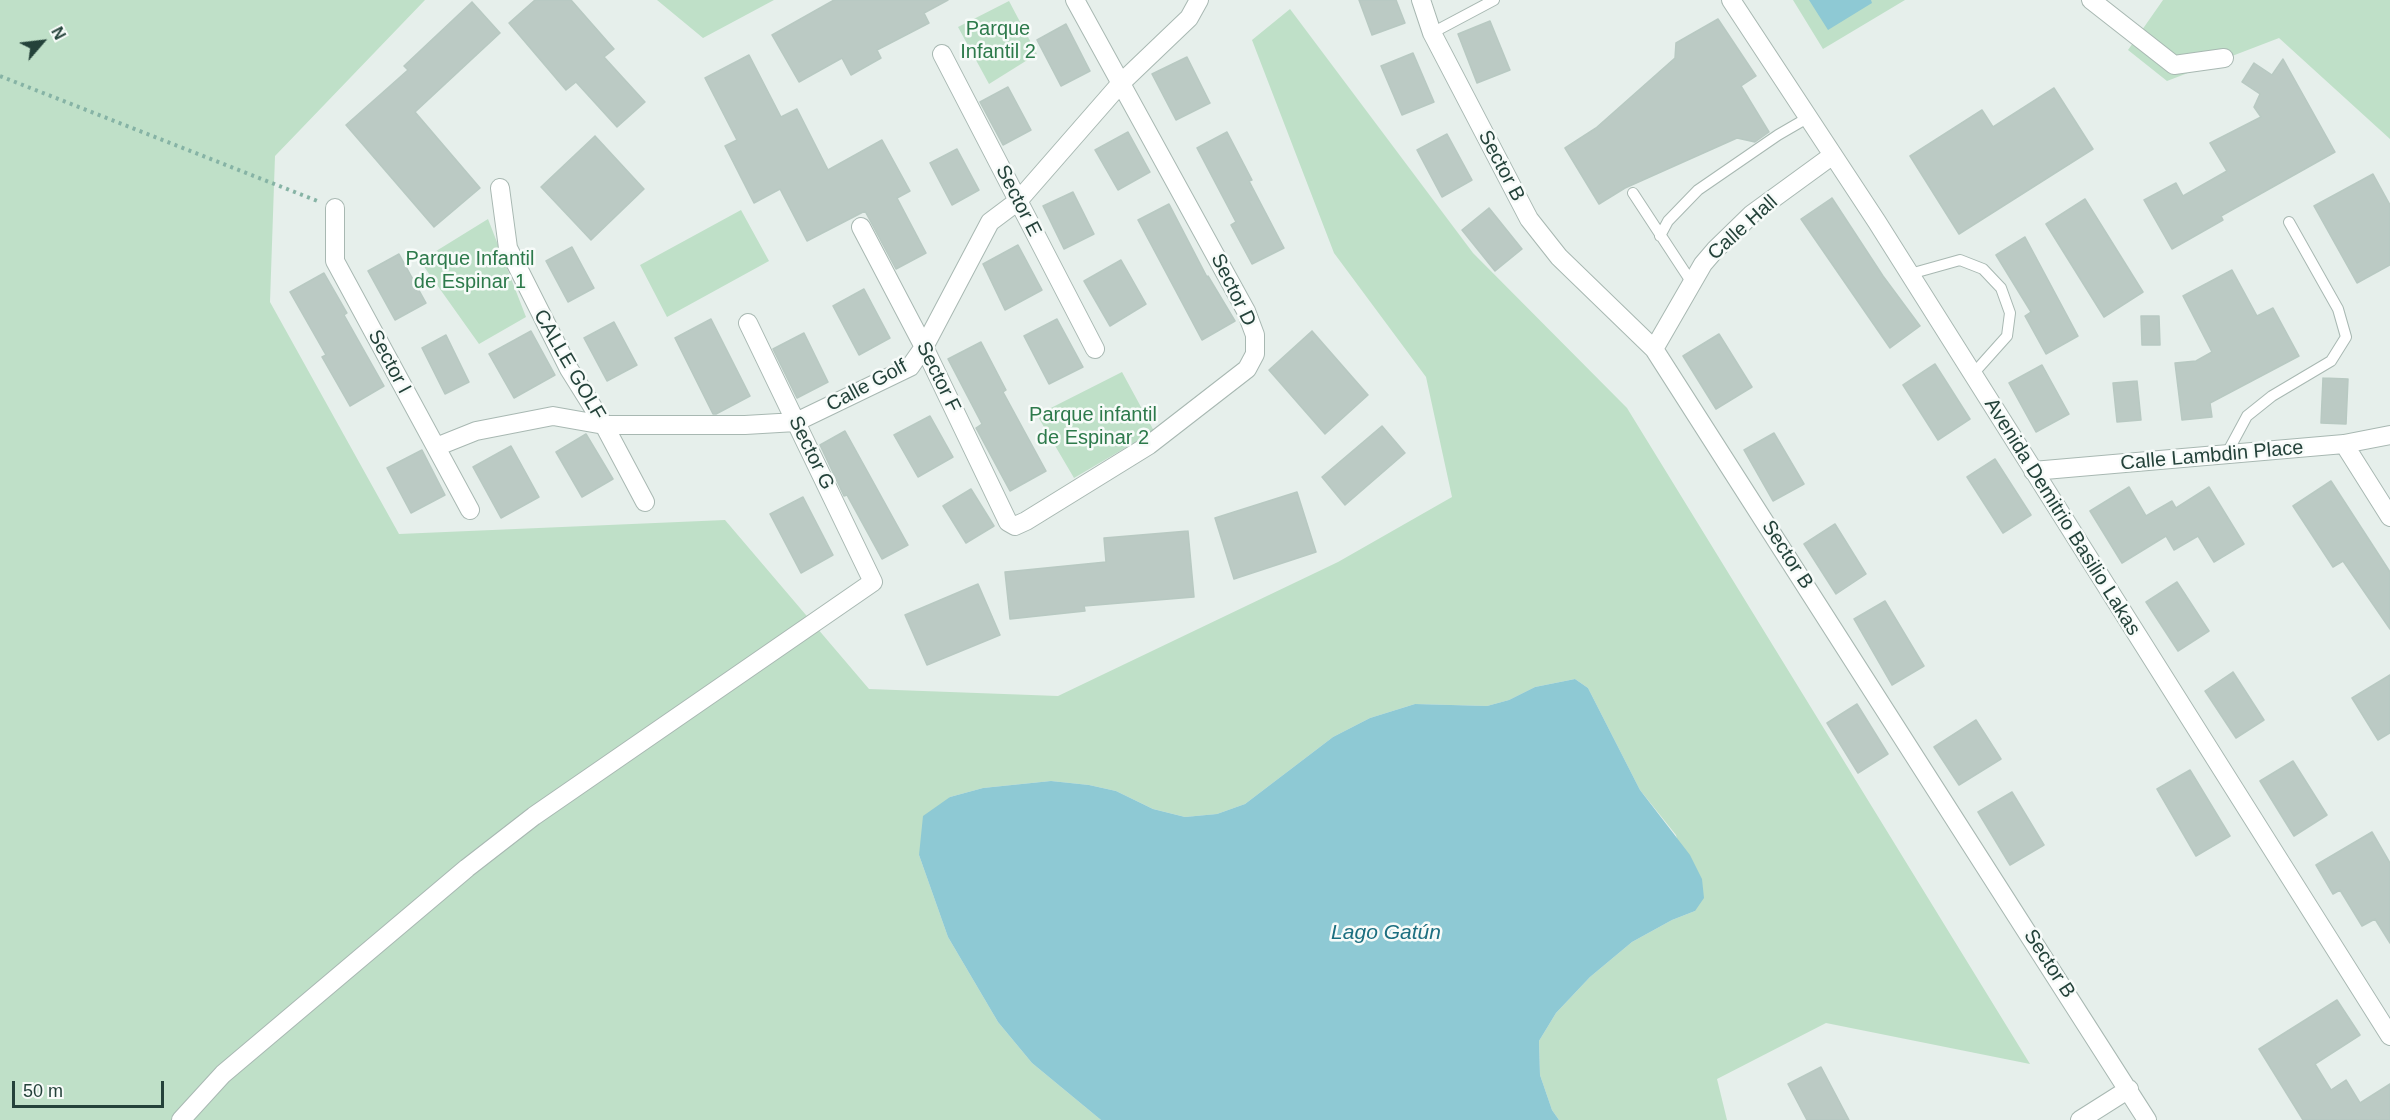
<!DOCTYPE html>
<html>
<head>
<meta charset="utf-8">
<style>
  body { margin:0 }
  #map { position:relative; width:2390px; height:1120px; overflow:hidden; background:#e6efeb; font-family:Arial,sans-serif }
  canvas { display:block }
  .north { position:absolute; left:12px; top:12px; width:60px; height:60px; -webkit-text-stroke:4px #f7fbf9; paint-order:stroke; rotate:62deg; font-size:16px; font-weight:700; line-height:24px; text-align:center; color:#24423a }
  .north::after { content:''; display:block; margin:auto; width:21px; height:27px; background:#24423a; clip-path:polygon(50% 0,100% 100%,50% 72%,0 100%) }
  .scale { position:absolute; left:12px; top:1081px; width:152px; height:27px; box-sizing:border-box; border:3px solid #24423a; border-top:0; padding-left:8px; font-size:18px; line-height:21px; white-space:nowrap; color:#24423a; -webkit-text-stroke:4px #f7fbf9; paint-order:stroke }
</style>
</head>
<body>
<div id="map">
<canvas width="2390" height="1120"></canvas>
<div class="north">N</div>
<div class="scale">50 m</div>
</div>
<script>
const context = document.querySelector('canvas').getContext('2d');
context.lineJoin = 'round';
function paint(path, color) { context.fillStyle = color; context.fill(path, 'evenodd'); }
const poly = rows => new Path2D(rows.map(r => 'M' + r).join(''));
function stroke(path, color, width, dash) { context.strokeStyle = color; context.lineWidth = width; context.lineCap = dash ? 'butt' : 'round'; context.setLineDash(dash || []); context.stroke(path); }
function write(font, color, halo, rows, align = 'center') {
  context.font = font + ' Arial,sans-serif'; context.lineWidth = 5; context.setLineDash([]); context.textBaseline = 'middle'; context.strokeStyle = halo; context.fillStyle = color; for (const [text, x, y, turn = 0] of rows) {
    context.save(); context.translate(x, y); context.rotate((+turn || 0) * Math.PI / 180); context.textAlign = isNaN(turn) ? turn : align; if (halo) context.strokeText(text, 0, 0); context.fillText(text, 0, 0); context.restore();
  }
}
const green = poly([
  [0,0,425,0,275,156,270,302,399,534,725,520,869,689,1058,696,1338,562,1452,497,1426,377,1334,253,1252,40,1290,9,1473,253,1627,408,2030,1064,1826,1023,1717,1079,1727,1120,1559,1120,1552,1110,1540,1075,1539,1041,1556,1013,1590,977,1632,942,1672,920,1695,911,1676,835,1640,790,1588,688,1575,679,1535,687,1509,700,1487,706,1415,704,1370,718,1333,737,1245,804,1217,814,1185,817,1153,809,1116,791,1089,785,1051,781,983,788,950,797,919,855,948,937,998,1022,1032,1063,1101,1120,0,1120],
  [657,0,774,0,703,38],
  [1793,0,1905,0,1823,49],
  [2163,0,2390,0,2390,139,2279,38,2167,81,2128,50],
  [1009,1,1037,54,989,84,958,27],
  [741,210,769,261,667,317,640,265],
  [488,219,526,317,479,344,420,261],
  [1122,372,1154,431,1074,478,1037,415]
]);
const water = poly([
  [1809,0,1871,0,1872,3,1828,30],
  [1575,679,1588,688,1640,790,1690,855,1702,879,1704,898,1695,911,1672,920,1632,942,1590,977,1556,1013,1539,1041,1540,1075,1552,1110,1559,1120,1101,1120,1032,1063,998,1022,948,937,919,855,923,816,950,797,983,788,1051,781,1089,785,1116,791,1153,809,1185,817,1217,814,1245,804,1333,737,1370,718,1415,704,1487,706,1509,700,1535,687]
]);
const building = poly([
  [535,0,571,0,614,49,604,57,645,102,617,127,576,82,566,90,509,23,535,0],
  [834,0,948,0,924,13,929,23,877,50,881,58,851,75,842,58,799,82,772,35,834,0],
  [1359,0,1396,0,1405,23,1372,35,1359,0],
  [472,2,500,33,415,112,480,188,434,227,346,125,408,70,404,66,472,2],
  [1718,19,1756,76,1741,86,1769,132,1755,142,1737,138,1625,188,1599,204,1565,148,1596,128,1675,58,1676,43,1718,19],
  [1490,21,1510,70,1477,83,1458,34,1490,21],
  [1066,24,1090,71,1061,86,1037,40,1066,24],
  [1413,53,1434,102,1402,115,1381,66,1413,53],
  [749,55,781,117,797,109,828,170,882,140,910,191,897,198,926,253,896,269,865,211,807,241,780,189,754,203,725,146,737,140,705,78,749,55],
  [1187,57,1210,103,1176,120,1152,74,1187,57],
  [2283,59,2335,152,2221,216,2223,220,2172,249,2144,200,2176,183,2183,196,2227,171,2210,143,2261,117,2254,107,2260,94,2242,82,2254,63,2272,75,2283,59],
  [1008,87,1031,130,1003,145,980,102,1008,87],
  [2054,88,2093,149,1959,234,1910,156,1982,110,1993,127,2054,88],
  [1128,132,1150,172,1118,190,1095,150,1128,132],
  [1227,132,1252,180,1249,181,1284,248,1252,264,1231,225,1236,222,1197,148,1227,132],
  [1447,134,1472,180,1442,197,1417,150,1447,134],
  [595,136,644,189,591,240,541,187,595,136],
  [957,149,979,190,952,205,930,163,957,149],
  [2373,174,2390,205,2390,265,2357,283,2314,206,2373,174],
  [1073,192,1094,234,1064,249,1043,206,1073,192],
  [1832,198,1883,276,1920,326,1890,348,1801,219,1832,198],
  [2085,199,2143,292,2104,317,2046,224,2085,199],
  [1169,204,1207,277,1208,276,1235,321,1202,340,1138,220,1169,204],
  [1489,208,1522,249,1495,271,1462,230,1489,208],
  [2025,237,2078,336,2046,354,2025,316,2031,312,1996,255,2025,237],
  [1018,245,1042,290,1005,310,983,264,1018,245],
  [572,247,594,288,568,302,546,261,572,247],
  [399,254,426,303,395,320,368,271,399,254],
  [1121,260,1146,304,1110,326,1084,281,1121,260],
  [2232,270,2257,316,2273,308,2299,356,2210,403,2212,417,2182,420,2175,363,2196,361,2212,352,2183,296,2232,270],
  [324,273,347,313,344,315,384,386,350,406,322,357,326,355,290,292,324,273],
  [864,289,890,338,859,355,833,306,864,289],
  [2141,316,2159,316,2160,345,2142,345,2141,316],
  [711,319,750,396,716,414,713,414,675,338,711,319],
  [1057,319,1083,367,1049,384,1024,336,1057,319],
  [614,322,637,365,607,381,584,338,614,322],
  [531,331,555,375,514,398,489,354,531,331],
  [1312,331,1368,395,1325,434,1269,370,1312,331],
  [804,333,828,382,797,398,773,349,804,333],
  [1719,334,1752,387,1716,409,1683,356,1719,334],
  [446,335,469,382,445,394,422,348,446,335],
  [981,342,1006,390,1003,392,1046,471,1010,491,976,428,982,424,948,359,981,342],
  [1935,364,1970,419,1938,440,1903,385,1935,364],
  [2042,365,2069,414,2036,432,2009,383,2042,365],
  [2323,378,2348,379,2346,424,2321,423,2323,378],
  [2137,381,2141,420,2117,422,2113,383,2137,381],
  [930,416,953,457,918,477,894,435,930,416],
  [1382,426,1405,453,1345,505,1322,477,1382,426],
  [845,431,908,545,882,559,847,495,844,496,820,445,845,431],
  [1774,433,1804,484,1773,501,1744,450,1774,433],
  [586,434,613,479,582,497,556,452,586,434],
  [511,446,539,497,501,518,473,467,511,446],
  [422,450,445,495,411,513,387,468,422,450],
  [1995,459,2031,515,2003,533,1967,477,1995,459],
  [2331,481,2390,572,2390,629,2343,561,2333,567,2293,506,2331,481],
  [2129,487,2146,516,2172,501,2176,508,2209,487,2244,544,2214,562,2198,536,2174,550,2166,536,2122,563,2090,511,2129,487],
  [971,489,994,526,966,543,943,506,971,489],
  [1297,492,1316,552,1234,579,1215,518,1297,492],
  [803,497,833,555,801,573,770,514,803,497],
  [1835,524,1866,574,1836,594,1804,544,1835,524],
  [1188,531,1194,597,1084,606,1085,611,1010,619,1005,572,1106,562,1104,538,1188,531],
  [2177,582,2209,631,2178,651,2146,602,2177,582],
  [978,584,1000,635,927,665,905,615,978,584],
  [1885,601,1924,666,1892,685,1854,619,1885,601],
  [2233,672,2264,720,2236,738,2205,691,2233,672],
  [2390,675,2390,733,2378,740,2352,698,2390,675],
  [1857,704,1888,754,1858,773,1827,723,1857,704],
  [1976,720,2001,759,1959,785,1934,747,1976,720],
  [2293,761,2327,815,2294,836,2260,781,2293,761],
  [2190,770,2230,836,2196,856,2157,789,2190,770],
  [2012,792,2044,845,2010,865,1978,812,2012,792],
  [2372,832,2390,863,2390,943,2375,919,2362,926,2340,890,2333,894,2316,865,2372,832],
  [2337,1000,2360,1035,2315,1064,2331,1090,2346,1080,2360,1103,2390,1084,2390,1120,2303,1120,2259,1049,2337,1000],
  [1821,1067,1849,1120,1807,1120,1788,1084,1821,1067]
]);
const path = poly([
  [0,76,320,202]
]);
const lane = poly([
  [1432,33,1494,0],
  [1633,193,1692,283],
  [1660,236,1668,221,1698,190,1778,135,1809,117],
  [1910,274,1960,260,1983,269,2001,288,2010,313,2007,336,1973,374],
  [2226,455,2247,416,2272,396,2331,361,2346,337,2338,309,2289,222]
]);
const street = poly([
  [1421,0,1432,33,1529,219,1559,257,1654,349,2147,1120],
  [1731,0,1877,222,2390,1036],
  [2091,0,2174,65,2224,58],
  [942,54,1095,349],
  [500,188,508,248,569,369,604,425,645,502],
  [335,208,335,261,470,510],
  [861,227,924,347,1008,522,1015,526,1026,521,1149,445,1247,369,1255,354,1255,335,1246,311,1075,0],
  [1654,349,1703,264,1715,250,1752,214,1833,155],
  [2344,444,2390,517],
  [436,447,476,431,553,416,604,425,745,425,796,422,910,367,924,347,990,222,1018,201,1121,83,1189,18,1199,0],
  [2033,471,2344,444,2390,435],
  [181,1120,223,1074,467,868,534,816,873,582,748,323],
  [2080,1120,2129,1089]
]);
const parkNames = [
  ["Parque",998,29],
  ["Infantil 2",998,52],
  ["Parque Infantil",470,259],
  ["de Espinar 1",470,282],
  ["Parque infantil",1093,415],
  ["de Espinar 2",1093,438]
];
const streetNames = [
  ["Sector B",1501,166,62],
  ["Sector E",1018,201,63],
  ["Calle Hall",1743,228,-42],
  ["Sector D",1233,290,64],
  ["Sector I",389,362,62],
  ["CALLE GOLF",569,365,60],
  ["Sector F",938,377,64],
  ["Calle Golf",867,386,-28],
  ["Sector G",811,453,64],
  ["Calle Lambdin Place",2212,456,-5],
  ["Avenida Demitrio Basilio Lakas",2062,517,58],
  ["Sector B",1787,555,57],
  ["Sector B",2049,964,57]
];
const waterNames = [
  ["Lago Gatún",1386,933]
];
paint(green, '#bfe0c8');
paint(water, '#8ec9d4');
paint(building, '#bbcac4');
stroke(building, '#b8c9c2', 1.5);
stroke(lane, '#a8b8b2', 12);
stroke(street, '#a8b8b2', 20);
stroke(path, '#86b3a5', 4, [3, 4.5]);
stroke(lane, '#fff', 10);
stroke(street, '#fff', 18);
write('20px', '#2d7a4b', '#f7fbf9', parkNames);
write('20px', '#24423a', '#f7fbf9', streetNames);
write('italic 21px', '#1c6f80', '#f7fbf9', waterNames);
</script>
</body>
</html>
